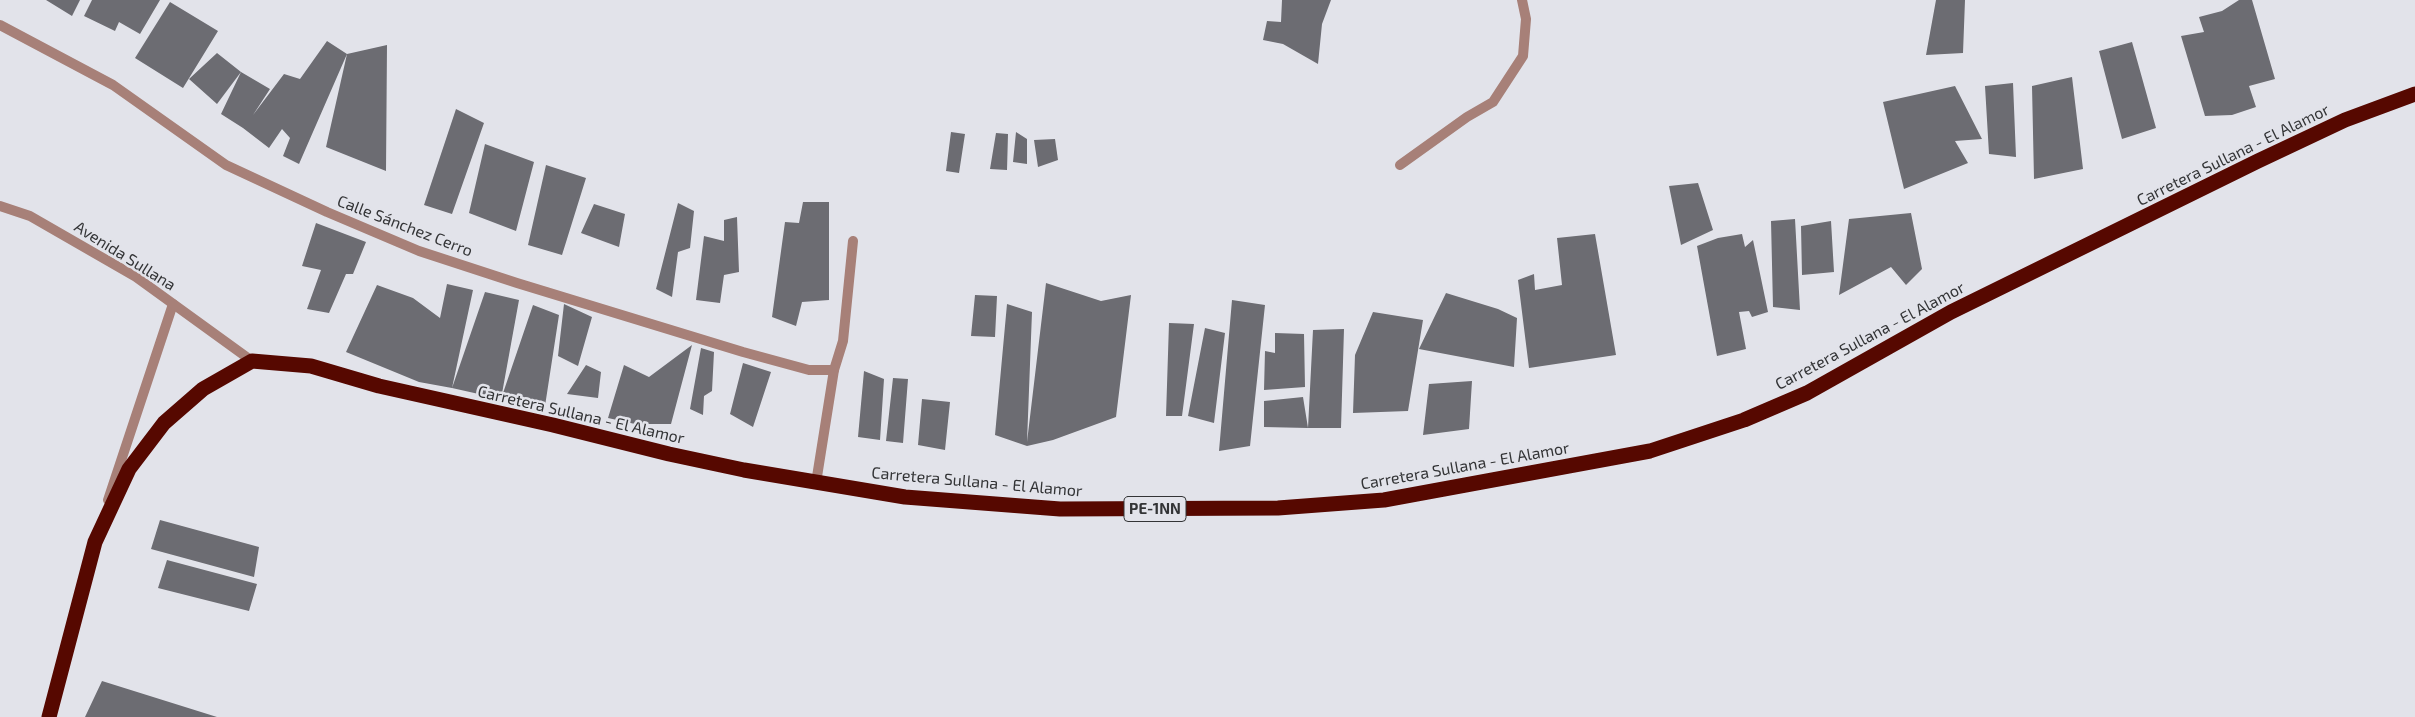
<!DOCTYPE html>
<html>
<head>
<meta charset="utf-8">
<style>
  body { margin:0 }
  canvas { display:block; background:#e2e3ea }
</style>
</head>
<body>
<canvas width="2415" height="717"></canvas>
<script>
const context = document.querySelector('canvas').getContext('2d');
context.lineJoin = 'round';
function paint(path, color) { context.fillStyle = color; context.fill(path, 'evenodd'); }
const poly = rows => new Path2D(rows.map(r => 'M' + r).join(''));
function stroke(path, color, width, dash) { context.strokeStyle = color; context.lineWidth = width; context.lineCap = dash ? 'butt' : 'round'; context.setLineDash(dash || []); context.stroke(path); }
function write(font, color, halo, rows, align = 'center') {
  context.font = font + ' "Exo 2",sans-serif'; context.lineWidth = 5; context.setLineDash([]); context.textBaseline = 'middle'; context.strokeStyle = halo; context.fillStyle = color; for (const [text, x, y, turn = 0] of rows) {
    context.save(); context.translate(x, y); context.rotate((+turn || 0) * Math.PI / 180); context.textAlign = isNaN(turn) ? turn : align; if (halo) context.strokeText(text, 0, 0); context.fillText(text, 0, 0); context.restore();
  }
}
const building = poly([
  [46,0,80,0,72,16],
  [92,0,160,0,140,34,119,22,115,31,84,16],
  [1282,0,1331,0,1322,24,1318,64,1283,44,1263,40,1267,21,1281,22],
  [1936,0,1965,0,1963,53,1926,55],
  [2239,0,2252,0,2275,79,2249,86,2256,107,2232,115,2205,116,2181,36,2204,32,2199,17,2222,11],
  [170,2,218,31,183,88,135,58],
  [327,41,347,54,387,45,386,171,326,147,347,54,299,164,283,156,290,138,282,129,269,148,243,128,221,114,241,72,270,89,253,115,284,74,300,79],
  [2132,42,2156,128,2122,139,2099,51],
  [217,53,241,72,217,104,189,79],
  [2072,77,2083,169,2034,179,2032,86],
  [2013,83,2016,157,1989,154,1985,86],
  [1955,86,1982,139,1955,141,1968,163,1904,189,1883,102],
  [456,109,484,123,452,214,424,205],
  [951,132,965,134,959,173,946,171],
  [1016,132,1027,139,1027,164,1013,162],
  [996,133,1008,134,1007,170,990,169],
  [1055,139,1058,160,1038,167,1034,140],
  [485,144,534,162,516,231,469,213],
  [546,165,586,178,562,255,528,245],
  [1698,183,1713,230,1681,245,1669,186],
  [803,202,829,202,829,300,802,302,796,326,772,317,785,222,799,223],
  [678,203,694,211,690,248,678,252,672,297,656,289],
  [594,204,625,214,619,247,581,233],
  [1911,213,1922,269,1906,285,1891,267,1839,295,1849,219],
  [737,217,739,272,724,275,720,303,696,300,704,236,724,241,724,220],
  [1795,219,1800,310,1773,307,1771,221],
  [1831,221,1834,272,1802,275,1801,226],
  [316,223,366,242,353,274,346,274,329,313,307,309,321,270,302,266],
  [1595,234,1616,355,1529,368,1518,280,1534,274,1535,290,1562,285,1557,238],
  [1742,234,1745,247,1753,240,1768,312,1752,317,1749,311,1739,312,1746,349,1717,356,1697,246,1718,238],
  [1046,283,1101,301,1131,295,1116,417,1053,440,1027,446,995,435,1007,304,1032,312,1027,442],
  [447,284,473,290,452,388,419,382,346,352,377,285,413,298,440,318],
  [485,292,519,300,501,399,452,388],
  [1446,293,1498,309,1517,318,1514,367,1419,349],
  [975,295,997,296,995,337,971,336],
  [1232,300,1265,305,1250,446,1219,451],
  [564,304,592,317,578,366,558,356],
  [533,305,559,315,545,406,501,399],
  [1373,312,1423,320,1408,411,1353,413,1355,355],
  [1169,323,1194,324,1182,416,1166,416],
  [1205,328,1225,333,1214,423,1188,416],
  [1344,329,1341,428,1308,428,1264,427,1264,401,1303,397,1308,428,1313,330],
  [1275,333,1304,334,1305,387,1264,390,1265,351,1275,353],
  [692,345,671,424,635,424,608,418,624,365,649,377],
  [701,348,714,352,712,391,704,396,703,415,690,409],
  [743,363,771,372,753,427,730,414],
  [586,365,601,372,598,398,567,394],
  [864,371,884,379,880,440,858,437],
  [893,378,908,379,903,443,886,441],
  [1472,381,1469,429,1423,435,1429,384],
  [922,399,950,402,945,450,918,445],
  [160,520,259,547,254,577,151,549],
  [167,560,257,584,249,611,158,588],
  [102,681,217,717,85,717]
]);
const lane = poly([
  [1400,165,1467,117,1493,102,1523,56,1526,19,1522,0],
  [834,370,843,341,853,241],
  [108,500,173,304]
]);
const street = poly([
  [0,25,113,85,226,165,327,212,419,251,517,283,743,352,809,370,834,370,816,483],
  [0,206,30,216,136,277,252,361]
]);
const highway = poly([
  [49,717,95,542,129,469,164,423,203,389,252,361,311,366,379,386,553,425,669,454,744,470,905,497,1060,509,1278,508,1384,500,1650,451,1744,420,1807,393,1951,312,2258,161,2345,120,2415,94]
]);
const shields = [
  [1155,509,62]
];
const shieldNames = [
  ["PE-1NN",1155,509]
];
const streetNames = [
  ["Carretera Sullana - El Alamor",2233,155,-26],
  ["Calle Sánchez Cerro",405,226,21],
  ["Avenida Sullana",125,256,32],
  ["Carretera Sullana - El Alamor",1870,336,-28],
  ["Carretera Sullana - El Alamor",581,415,13],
  ["Carretera Sullana - El Alamor",1465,466,-10],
  ["Carretera Sullana - El Alamor",977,482,5]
];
paint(building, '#6c6c72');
stroke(lane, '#a78078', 10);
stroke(street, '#a78078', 10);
stroke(highway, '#560800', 15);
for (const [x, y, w] of shields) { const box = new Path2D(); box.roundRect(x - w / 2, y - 12.5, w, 25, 4); context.fillStyle = '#e2e3ea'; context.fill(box); stroke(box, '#333436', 1); }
write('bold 15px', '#333436', null, shieldNames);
write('16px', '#333436', '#e2e3ea', streetNames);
</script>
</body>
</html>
